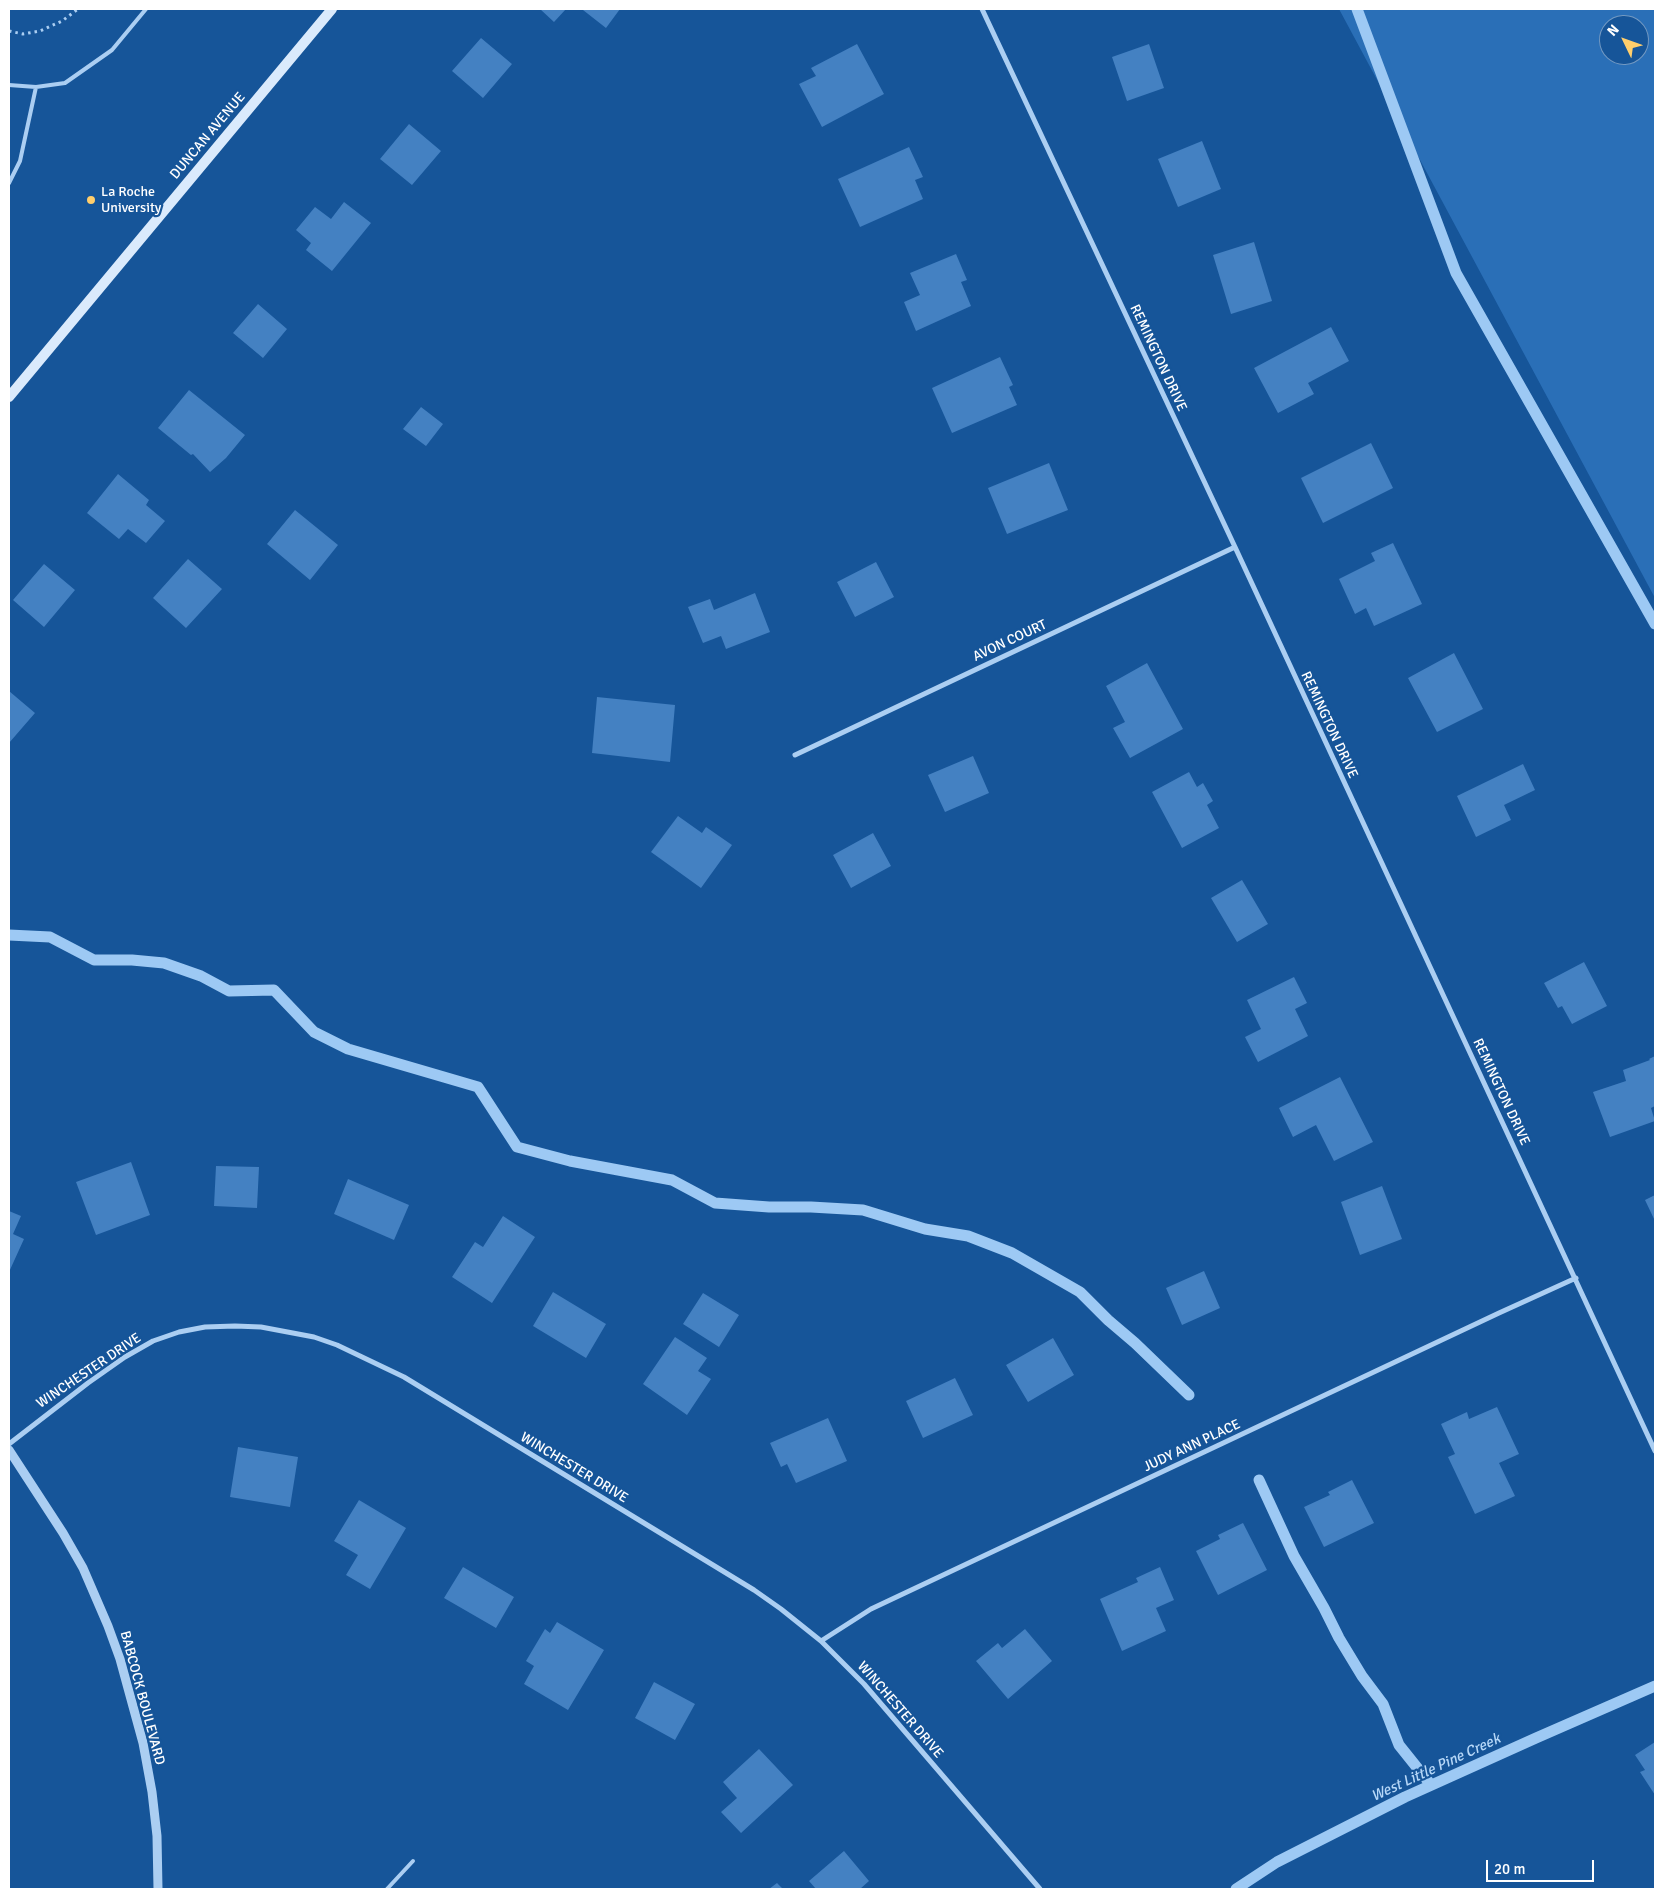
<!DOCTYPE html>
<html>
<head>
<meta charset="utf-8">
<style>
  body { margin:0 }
  #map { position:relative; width:1664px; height:1898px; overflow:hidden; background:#165599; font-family:Signika,sans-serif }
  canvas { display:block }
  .frame { position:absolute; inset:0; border:10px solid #fff; pointer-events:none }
  .north { position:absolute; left:1599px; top:15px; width:50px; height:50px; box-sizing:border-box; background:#165599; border:1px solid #7399c2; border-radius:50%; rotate:312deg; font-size:14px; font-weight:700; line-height:20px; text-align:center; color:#fff }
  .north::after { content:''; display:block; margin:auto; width:18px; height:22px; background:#ffce6c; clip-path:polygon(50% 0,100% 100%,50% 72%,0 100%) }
  .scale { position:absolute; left:1486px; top:1860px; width:108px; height:22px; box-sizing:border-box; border:2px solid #fff; border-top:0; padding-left:6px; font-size:15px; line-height:18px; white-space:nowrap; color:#fff; -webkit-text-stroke:4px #165599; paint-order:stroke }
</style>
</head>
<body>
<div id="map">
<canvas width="1664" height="1898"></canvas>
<div class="frame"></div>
<div class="north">N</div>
<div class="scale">20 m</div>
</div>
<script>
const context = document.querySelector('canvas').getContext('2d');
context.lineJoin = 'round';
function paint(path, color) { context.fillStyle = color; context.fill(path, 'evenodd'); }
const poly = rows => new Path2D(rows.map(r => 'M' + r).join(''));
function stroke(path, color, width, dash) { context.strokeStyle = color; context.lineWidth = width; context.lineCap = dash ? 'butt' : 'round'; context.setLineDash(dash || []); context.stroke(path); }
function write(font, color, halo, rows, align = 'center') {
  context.font = font + ' Signika,sans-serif'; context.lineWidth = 4.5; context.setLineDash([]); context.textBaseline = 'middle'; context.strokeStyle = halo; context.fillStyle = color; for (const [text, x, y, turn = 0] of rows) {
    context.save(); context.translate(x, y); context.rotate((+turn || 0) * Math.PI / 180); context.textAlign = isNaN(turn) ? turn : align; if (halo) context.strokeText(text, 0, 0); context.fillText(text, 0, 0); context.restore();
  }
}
const green = poly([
  [1339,9,1655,9,1655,598,1434,186],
  [1609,25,1639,25,1639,55,1609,55]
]);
const stream = poly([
  [1357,9,1456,273,1655,624],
  [9,935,50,937,94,960,132,960,164,963,201,976,229,991,274,990,314,1032,348,1049,478,1087,517,1147,570,1161,672,1180,715,1203,769,1207,811,1207,863,1210,925,1229,968,1236,1012,1253,1080,1292,1108,1320,1135,1343,1189,1395],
  [1259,1480,1294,1556,1324,1608,1339,1638,1362,1676,1383,1704,1399,1745,1431,1785],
  [1236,1889,1277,1862,1405,1797,1536,1738,1655,1686]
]);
const building = poly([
  [540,9,566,9,554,22],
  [585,9,620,9,606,28,583,10],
  [481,38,512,64,483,98,452,71],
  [857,44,884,94,822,127,799,84,816,76,811,68],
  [1149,44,1164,88,1127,101,1112,57],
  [409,124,441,151,412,185,380,159],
  [1202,141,1221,189,1178,207,1158,159],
  [909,147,923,177,915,180,923,199,860,227,838,179],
  [344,202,371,223,332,271,306,250,311,243,296,230,315,207,331,219],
  [1254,242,1272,301,1231,314,1213,255],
  [956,254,967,280,961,282,971,306,916,331,904,302,920,295,910,273],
  [258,304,287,329,263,358,233,333],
  [1331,327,1349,361,1308,383,1314,394,1278,413,1254,368],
  [1000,357,1013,385,1009,387,1017,405,952,433,932,388],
  [189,390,245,435,226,458,210,472,193,454,191,455,158,428],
  [421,407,443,424,426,446,403,429],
  [1371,443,1393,488,1323,523,1301,478],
  [1049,463,1068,510,1007,534,988,488],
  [118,474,149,500,146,505,165,521,146,543,128,529,119,539,87,513],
  [295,510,338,545,310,580,267,544],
  [1393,543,1422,604,1374,626,1366,608,1355,614,1339,579,1375,561,1371,553],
  [188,559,222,589,186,628,153,598],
  [876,562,894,597,855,617,837,582],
  [44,564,75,590,44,627,13,600],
  [755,593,770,632,726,649,721,636,703,643,688,607,710,599,714,610],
  [1454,653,1483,709,1437,732,1408,678],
  [1147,663,1183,729,1130,758,1113,728,1125,722,1106,686],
  [9,691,35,713,9,743],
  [597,697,675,705,670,762,592,753],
  [973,756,989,793,945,812,928,775],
  [1523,764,1535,790,1504,805,1511,820,1476,837,1457,796],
  [1189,772,1197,787,1203,783,1213,801,1207,805,1219,828,1182,848,1152,792],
  [678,816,702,833,706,827,732,845,701,888,651,852],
  [873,833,891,866,851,888,833,855],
  [1242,880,1268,924,1237,942,1211,898],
  [1584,962,1607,1006,1572,1024,1562,1006,1558,1008,1544,983],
  [1294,977,1307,1003,1295,1009,1308,1036,1258,1062,1245,1037,1261,1029,1247,1000],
  [1655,1056,1655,1106,1651,1108,1655,1121,1610,1137,1593,1092,1626,1081,1623,1070,1650,1060,1649,1059],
  [1340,1077,1373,1142,1334,1161,1316,1125,1293,1137,1279,1108],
  [131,1162,150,1215,96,1235,76,1182],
  [216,1166,259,1167,257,1208,214,1206],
  [348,1179,409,1205,394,1240,334,1214],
  [1382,1186,1402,1239,1360,1255,1341,1202],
  [1655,1195,1655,1221,1645,1200],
  [9,1211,21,1216,13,1234,24,1239,9,1272],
  [503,1216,535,1237,492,1303,452,1277,475,1242,483,1247],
  [1204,1271,1220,1308,1182,1325,1166,1288],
  [553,1292,606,1324,586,1358,533,1326],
  [703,1293,739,1315,719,1347,683,1324],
  [675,1337,707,1358,698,1371,711,1379,687,1415,643,1384],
  [1053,1338,1074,1375,1028,1402,1006,1365],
  [955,1378,973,1415,923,1438,906,1401],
  [1497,1407,1519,1454,1499,1463,1515,1496,1475,1514,1448,1457,1455,1454,1441,1424,1467,1412,1469,1419],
  [828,1418,847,1461,796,1483,787,1464,781,1467,770,1443],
  [238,1447,298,1457,290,1507,230,1497],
  [1352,1480,1374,1523,1324,1547,1304,1507,1330,1495,1328,1492],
  [359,1500,406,1528,370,1589,346,1575,358,1555,334,1541],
  [1243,1523,1267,1570,1218,1595,1196,1551,1220,1539,1218,1535],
  [463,1567,514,1597,496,1628,444,1598],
  [1160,1567,1174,1600,1156,1608,1166,1631,1122,1651,1100,1599,1138,1582,1136,1578],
  [557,1622,604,1650,568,1710,524,1684,534,1666,526,1661,545,1629,550,1633],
  [1025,1629,1052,1661,1008,1699,976,1661,998,1643,1002,1648],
  [654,1682,695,1704,675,1740,635,1718],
  [1655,1742,1655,1795,1640,1772,1645,1770,1635,1755],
  [759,1749,793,1785,741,1833,721,1812,737,1798,723,1782],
  [844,1851,869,1881,860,1889,816,1889,809,1881],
  [777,1883,783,1889,769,1889]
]);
const path = poly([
  [9,31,23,34,40,31,62,21,78,9]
]);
const service = poly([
  [9,85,36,87,65,83,112,50,146,9],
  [9,183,20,161,36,87],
  [387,1889,413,1861]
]);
const minor = poly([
  [982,9,1235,547,1655,1451],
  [795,755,1235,547],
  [9,1444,88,1383,125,1357,153,1341,179,1332,205,1327,235,1326,261,1327,314,1337,337,1345,404,1377,754,1590,781,1609,821,1641,864,1684,1040,1889],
  [821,1641,871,1609,1499,1313,1576,1278]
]);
const tertiary = poly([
  [9,1450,63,1533,83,1568,108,1626,120,1659,143,1743,152,1792,157,1836,158,1889]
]);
const secondary = poly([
  [9,397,332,9]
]);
const markers = [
  [91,200,5,"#ffce6c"]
];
const streetNames = [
  ["DUNCAN AVENUE",208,136,-50],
  ["REMINGTON DRIVE",1158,358,65],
  ["AVON COURT",1010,641,-25],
  ["REMINGTON DRIVE",1329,725,65],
  ["REMINGTON DRIVE",1501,1092,65],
  ["WINCHESTER DRIVE",89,1371,-34],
  ["JUDY ANN PLACE",1192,1446,-25],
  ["WINCHESTER DRIVE",574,1468,31],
  ["BABCOCK BOULEVARD",142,1698,75],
  ["WINCHESTER DRIVE",900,1710,49]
];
const poiNames = [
  ["La Roche",101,192],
  ["University",101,208]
];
const waterNames = [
  ["West Little Pine Creek",1436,1768,-25]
];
paint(green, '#2a6fb7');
stroke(stream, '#9dc9f4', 11);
paint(building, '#4481c2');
stroke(path, '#abcef2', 3, [2.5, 4]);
stroke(service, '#abcef2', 4);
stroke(minor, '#abcef2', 5);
stroke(tertiary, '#abcef2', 9);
stroke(secondary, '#daeafc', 10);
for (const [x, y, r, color] of markers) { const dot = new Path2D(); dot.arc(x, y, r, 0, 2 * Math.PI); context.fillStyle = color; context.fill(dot); stroke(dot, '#165599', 2); }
write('14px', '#fff', '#165599', streetNames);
write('14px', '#fff', '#165599', poiNames, 'left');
write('italic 15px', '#b7d8f8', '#165599', waterNames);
</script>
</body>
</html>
